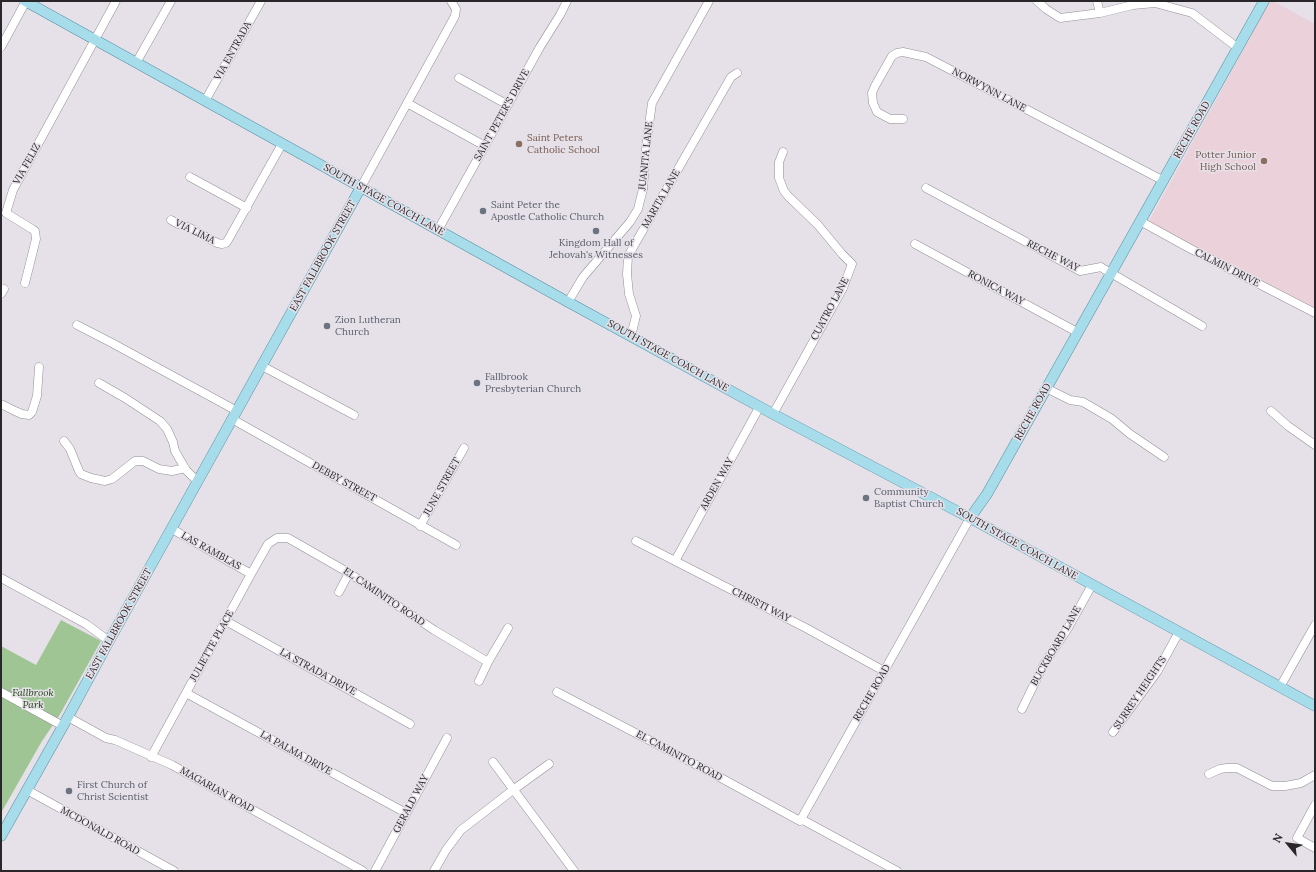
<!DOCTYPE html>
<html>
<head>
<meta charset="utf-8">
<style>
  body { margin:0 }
  #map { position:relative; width:1316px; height:872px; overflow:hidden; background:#e6e1e9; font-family:Lora,serif }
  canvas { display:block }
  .frame { position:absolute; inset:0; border:2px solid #29272a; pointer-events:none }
  .north { position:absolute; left:1268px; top:824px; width:40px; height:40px; -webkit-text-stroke:3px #e6e1e9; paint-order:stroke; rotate:299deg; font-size:11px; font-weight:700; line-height:16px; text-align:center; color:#29272a }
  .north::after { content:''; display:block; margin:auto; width:14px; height:18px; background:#29272a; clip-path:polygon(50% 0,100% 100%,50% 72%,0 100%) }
</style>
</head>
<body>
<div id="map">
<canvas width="1316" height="872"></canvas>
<div class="frame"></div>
<div class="north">N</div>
</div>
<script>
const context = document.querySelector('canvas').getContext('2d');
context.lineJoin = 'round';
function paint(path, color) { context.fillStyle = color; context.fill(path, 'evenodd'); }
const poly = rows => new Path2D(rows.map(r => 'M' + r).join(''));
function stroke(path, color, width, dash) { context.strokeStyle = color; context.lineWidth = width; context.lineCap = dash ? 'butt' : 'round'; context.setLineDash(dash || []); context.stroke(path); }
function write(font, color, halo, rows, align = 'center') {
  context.font = font + ' Lora,serif'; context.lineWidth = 3; context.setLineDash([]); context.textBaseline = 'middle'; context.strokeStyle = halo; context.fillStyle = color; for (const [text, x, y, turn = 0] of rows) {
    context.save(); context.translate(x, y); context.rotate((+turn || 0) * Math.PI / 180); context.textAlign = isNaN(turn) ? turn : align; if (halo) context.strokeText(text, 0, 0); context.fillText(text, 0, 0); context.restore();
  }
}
const education = poly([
  [1269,1,1273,1,1315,24,1315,310,1201,251,1149,221,1227,80]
]);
const green = poly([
  [61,620,101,641,59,716,42,741,1,813,1,646,36,665]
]);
const minor = poly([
  [1037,1,1046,9,1060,18,1100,13,1133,5,1155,3,1192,13,1238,48],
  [1097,1,1100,13],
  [1,47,26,1],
  [136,63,171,1],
  [459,78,508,105],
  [205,101,261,1],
  [407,103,485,146],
  [903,119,890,119,877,112,873,103,872,93,875,86,892,56,897,53,903,52,926,57,1164,181],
  [190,177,247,208],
  [361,187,455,16,456,9,451,1],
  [926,188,1080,271,1101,267,1104,269,1202,326],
  [171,220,178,224,188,227,217,243,222,244,226,243,228,240,282,144],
  [1140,221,1189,248,1315,313],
  [438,230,540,47,560,15,567,1],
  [915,244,1077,332],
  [25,283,36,239,35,231,32,229,6,213,13,190,116,1],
  [1,294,4,289],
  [568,302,583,277,630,222,638,209,643,189,646,147,652,103,709,1],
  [77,325,112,343,237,411],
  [631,336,636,316,629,294,627,274,628,256,731,77,737,73],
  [262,366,354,415],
  [99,383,125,398,160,421,167,429,173,442,175,451,186,470,194,478,198,481],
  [1046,388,1070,400,1083,402,1112,419,1130,434,1164,457],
  [1,404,15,411,22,414,29,415,32,412,37,396,39,367],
  [1271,411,1288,426,1315,445],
  [773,414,843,288,852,264,842,254,818,225,788,196,784,191,779,178,779,162,783,152],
  [232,419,456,545],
  [64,441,70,449,79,471,81,474,91,478,105,481,112,479,135,461,143,461,159,469,172,471,185,468],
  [420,526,464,448],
  [172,529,251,574],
  [636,541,806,628,884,671],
  [675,561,760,406],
  [1,578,86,624,109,641],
  [339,592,349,573],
  [226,621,410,724],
  [479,681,488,662,508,628],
  [1280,687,1315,625],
  [1,692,63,726],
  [557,692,710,772,800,821,970,518],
  [186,693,406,813],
  [1022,709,1044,664,1068,628,1092,585],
  [68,717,106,738,115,740,172,765,363,871],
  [1113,732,1157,672,1179,632],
  [151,757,251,574,268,544,277,538,288,538,349,573,434,630,488,662],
  [493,762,574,871],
  [1209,774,1220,769,1227,768,1237,768,1272,786,1285,786,1301,783,1315,775],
  [27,790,174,871],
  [1315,805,1297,838,1315,848],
  [801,819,897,871],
  [375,871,447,738],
  [434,871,446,850,461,830,513,790,549,764]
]);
const major = poly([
  [25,1,568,302,773,414,970,518,1315,706],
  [970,518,987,494,1264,1],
  [1,836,63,726,109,641,361,187]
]);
const markers = [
  [519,144,4,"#8d6e63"],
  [1264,161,4,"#8d6e63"],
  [483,211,4,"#6b7280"],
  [596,231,4,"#6b7280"],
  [327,326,4,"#6b7280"],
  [477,383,4,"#6b7280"],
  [866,498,4,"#6b7280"],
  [69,791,4,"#6b7280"]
];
const streetNames = [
  ["VIA ENTRADA",233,51,-61],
  ["NORWYNN LANE",989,90,28],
  ["SAINT PETER'S DRIVE",502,115,-61],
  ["RECHE ROAD",1192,130,-61],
  ["JUANITA LANE",646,156,-84],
  ["VIA FELIZ",27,164,-61],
  ["MARITA LANE",661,199,-60],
  ["SOUTH STAGE COACH LANE",384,200,29],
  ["VIA LIMA",195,232,26],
  ["EAST FALLBROOK STREET",323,256,-61],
  ["RECHE WAY",1053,256,27],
  ["CALMIN DRIVE",1227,268,27],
  ["RONICA WAY",996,288,28],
  ["CUATRO LANE",830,309,-62],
  ["SOUTH STAGE COACH LANE",668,356,29],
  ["RECHE ROAD",1033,412,-61],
  ["DEBBY STREET",344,482,29],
  ["ARDEN WAY",717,484,-61],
  ["JUNE STREET",442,487,-61],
  ["SOUTH STAGE COACH LANE",1017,544,29],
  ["LAS RAMBLAS",211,551,29],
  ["EL CAMINITO ROAD",384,597,34],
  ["CHRISTI WAY",761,605,27],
  ["EAST FALLBROOK STREET",119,624,-61],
  ["JULIETTE PLACE",212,646,-61],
  ["BUCKBOARD LANE",1056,646,-60],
  ["LA STRADA DRIVE",318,672,29],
  ["RECHE ROAD",872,693,-60],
  ["SURREY HEIGHTS",1140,693,-56],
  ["LA PALMA DRIVE",296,753,29],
  ["EL CAMINITO ROAD",679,756,28],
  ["MAGARIAN ROAD",217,790,29],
  ["GERALD WAY",411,804,-62],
  ["MCDONALD ROAD",100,831,29]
];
const educationNames = [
  ["Saint Peters",527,138],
  ["Catholic School",527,150],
  ["Potter Junior",1256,155,"right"],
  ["High School",1256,167,"right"]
];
const worshipNames = [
  ["Saint Peter the",491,205],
  ["Apostle Catholic Church",491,217],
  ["Kingdom Hall of",596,243,"center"],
  ["Jehovah's Witnesses",596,255,"center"],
  ["Zion Lutheran",335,320],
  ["Church",335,332],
  ["Fallbrook",485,377],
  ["Presbyterian Church",485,389],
  ["Community",874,492],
  ["Baptist Church",874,504],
  ["First Church of",77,785],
  ["Christ Scientist",77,797]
];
const parkNames = [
  ["Fallbrook",33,693],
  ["Park",33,705]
];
paint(education, '#ebd1da');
paint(green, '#9fc595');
stroke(minor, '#928e95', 9);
stroke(major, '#558e9f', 11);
stroke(minor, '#fff', 8);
stroke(major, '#a7dceb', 10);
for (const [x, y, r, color] of markers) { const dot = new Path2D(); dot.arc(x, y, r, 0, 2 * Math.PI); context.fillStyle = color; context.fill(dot); stroke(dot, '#e6e1e9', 1.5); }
write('10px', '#29272a', '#e6e1e9', streetNames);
write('10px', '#785e54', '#e6e1e9', educationNames, 'left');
write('10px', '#5b616d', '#e6e1e9', worshipNames, 'left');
write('italic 10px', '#193d0c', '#e6e1e9', parkNames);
</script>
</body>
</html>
